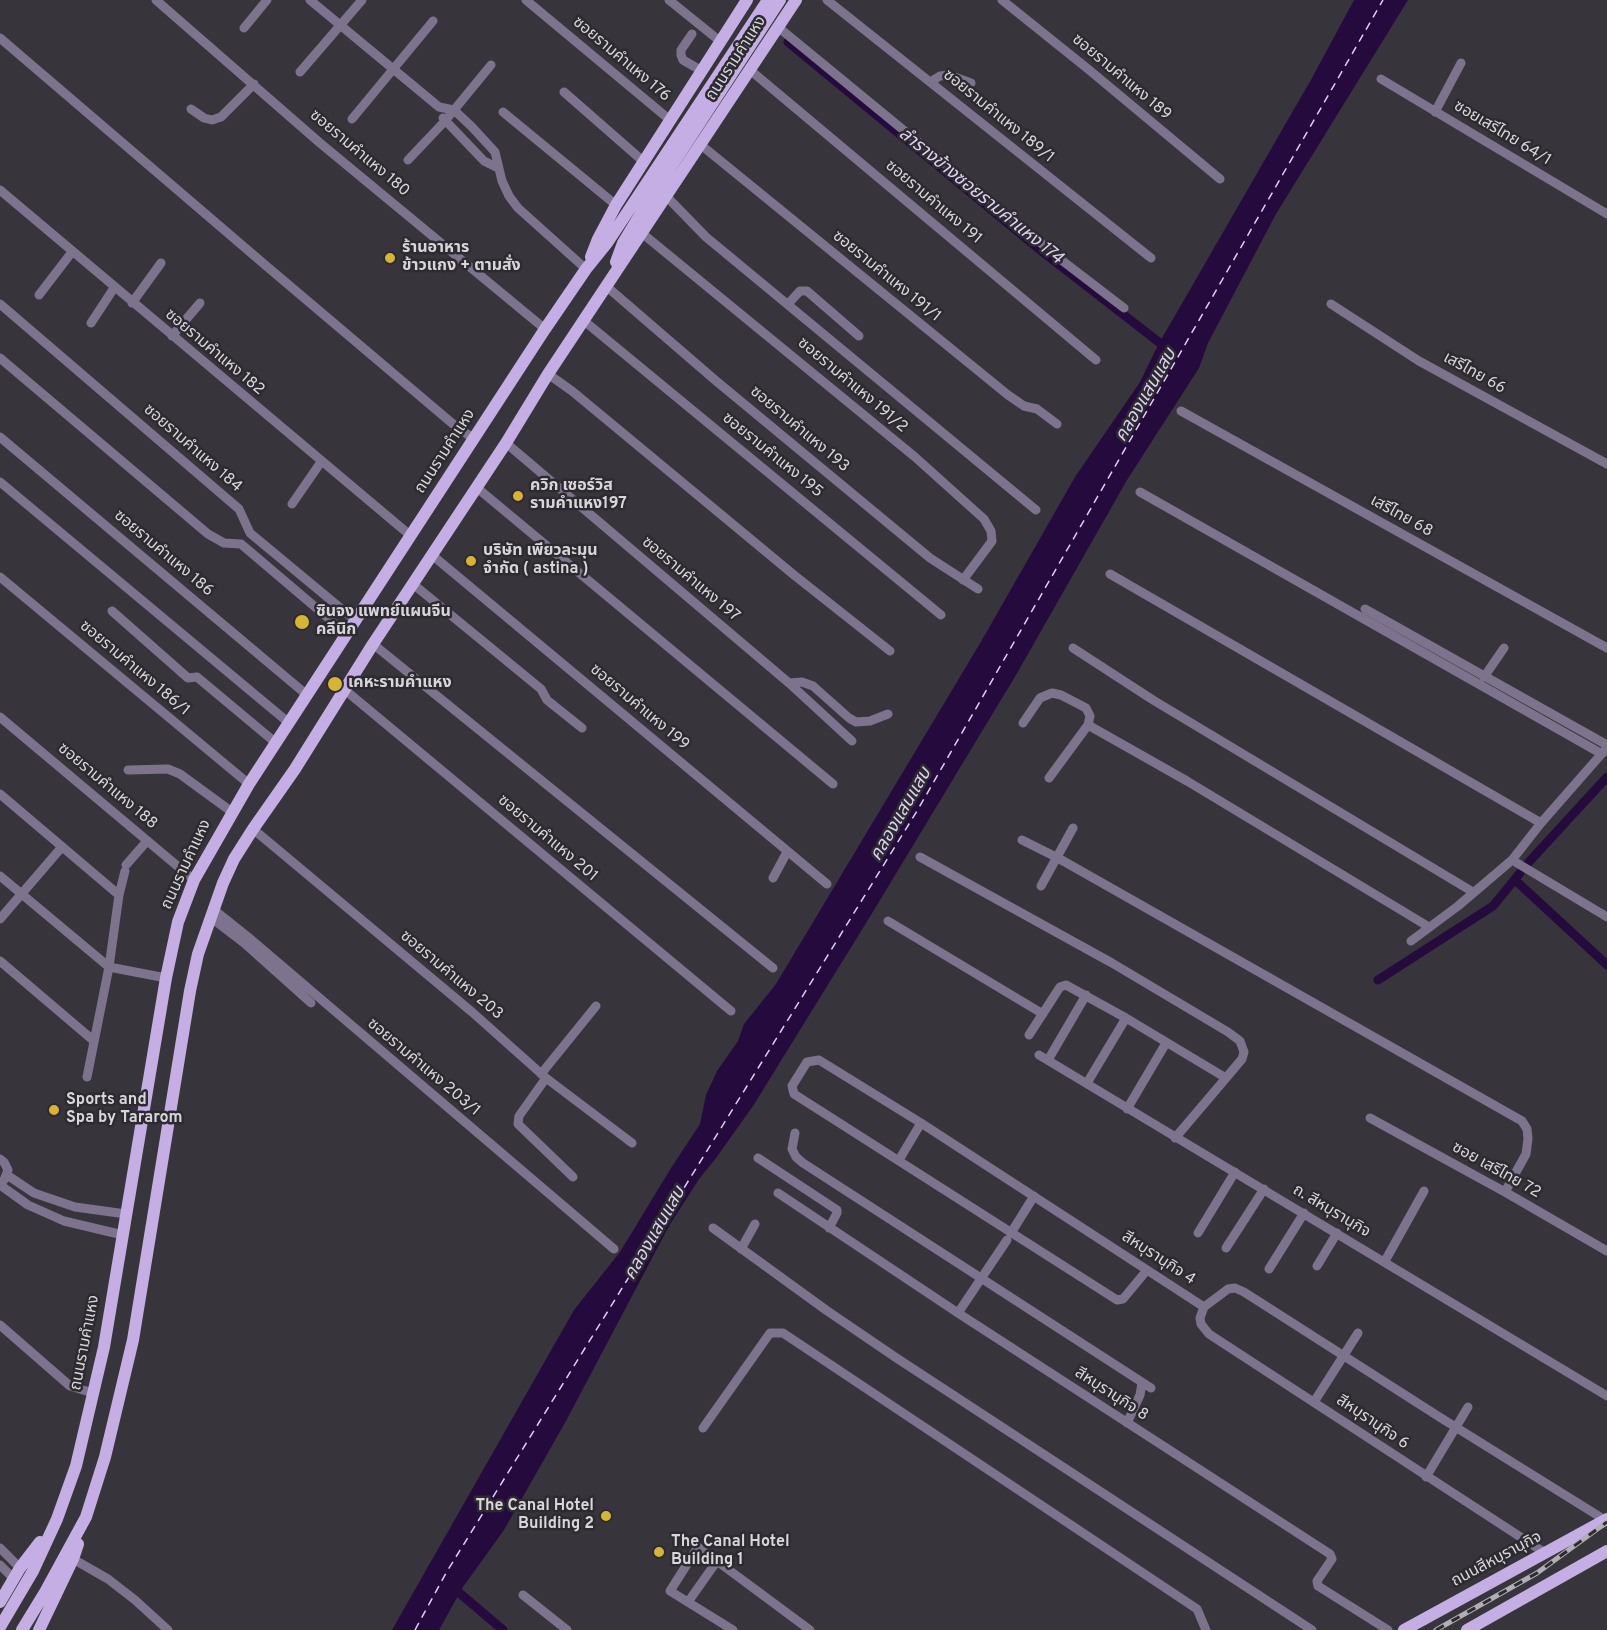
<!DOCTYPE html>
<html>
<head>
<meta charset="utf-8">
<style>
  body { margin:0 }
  canvas { display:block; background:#37343b }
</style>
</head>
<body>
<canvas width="1607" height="1630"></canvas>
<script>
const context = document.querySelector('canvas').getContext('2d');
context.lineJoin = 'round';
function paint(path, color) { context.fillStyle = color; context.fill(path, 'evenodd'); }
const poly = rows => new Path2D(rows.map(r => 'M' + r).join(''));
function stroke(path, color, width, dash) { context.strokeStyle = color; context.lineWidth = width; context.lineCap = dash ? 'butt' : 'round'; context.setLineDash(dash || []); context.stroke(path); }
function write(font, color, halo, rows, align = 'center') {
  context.font = font + ' Overpass,"Noto Sans Thai",sans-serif'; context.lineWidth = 5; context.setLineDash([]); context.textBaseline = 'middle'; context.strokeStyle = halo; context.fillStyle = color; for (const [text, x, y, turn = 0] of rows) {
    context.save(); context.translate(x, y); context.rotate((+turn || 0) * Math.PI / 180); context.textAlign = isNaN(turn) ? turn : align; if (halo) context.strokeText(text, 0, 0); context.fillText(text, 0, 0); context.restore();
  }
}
const water = poly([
  [1354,0,1408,0,1276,214,1208,343,1199,368,1127,480,1016,675,871,915,753,1106,716,1158,699,1179,669,1226,566,1421,504,1530,463,1587,439,1630,392,1630,574,1310,620,1252,671,1168,700,1124,706,1095,717,1071,738,1041,744,1024,776,984,982,640,1075,477,1140,382,1158,345,1312,78]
]);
const canal = poly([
  [788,42,1044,253,1169,350],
  [1528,863,1607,777],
  [1515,880,1607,965],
  [1378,980,1493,906,1520,873],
  [450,1585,503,1630]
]);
const ferry = poly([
  [415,1630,446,1573,917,811,1383,0]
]);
const minor = poly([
  [156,0,320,143,545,329],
  [310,0,439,107,454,110,472,127,495,152,502,181,509,196,518,208,586,269],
  [526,0,670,120],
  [669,0,721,42],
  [827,0,1151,258],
  [1002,0,1088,69,1220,179],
  [778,27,1064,262,1124,308],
  [244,28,267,0],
  [692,34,681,50,681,55,683,60,702,71],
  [0,38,264,264,453,424,474,439],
  [750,70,1096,360],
  [300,72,362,0],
  [1381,79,1607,214],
  [930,82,940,76,949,75,971,83],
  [564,92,644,162],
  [191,109,204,118,212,120,221,117,254,84],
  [503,112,616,205],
  [1435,112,1461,63],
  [443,118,484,161,498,168],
  [352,119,433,21],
  [701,145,1008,395,1024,406,1037,409,1057,424],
  [408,160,445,121,491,65],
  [0,190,411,536],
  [667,197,706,237,1036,510],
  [643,234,915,457,984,519,991,531,992,541,963,580],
  [606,286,715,380,930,558,978,589],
  [39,295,72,252],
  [132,303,161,263],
  [0,304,239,509,250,533,356,621],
  [788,304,800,291,807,291,859,336],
  [1331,304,1419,361,1607,464],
  [583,320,941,615],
  [91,323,114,288],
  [172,336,200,303],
  [0,358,208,534,224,543,241,544,347,634],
  [548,374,572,391,794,575,890,651],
  [1181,411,1607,648],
  [0,437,307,695],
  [506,443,789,683,852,741],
  [0,482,289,723],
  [476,487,833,784],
  [1140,492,1602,754],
  [292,504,321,462],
  [432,555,827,884],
  [1110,574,1541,823],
  [0,577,249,784],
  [413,584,541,689,547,700,582,728],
  [1365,609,1607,745],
  [112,611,188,678,197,677,276,743],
  [373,644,773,968],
  [1073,648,1153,700,1473,892],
  [1484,677,1504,648],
  [789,683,802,682,813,686,849,718,856,722,870,721,888,714],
  [345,690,731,1011],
  [0,717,194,880],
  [1023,723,1040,698,1052,693,1061,695,1086,708,1090,716,1088,725],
  [128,770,168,769,180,774,232,812],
  [1049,778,1088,725,1187,781,1429,927],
  [0,794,119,895],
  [253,829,472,1012,546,1078,632,1143],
  [1022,840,1058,858,1522,1121,1527,1129,1528,1139,1526,1154,1505,1192],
  [920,857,1112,963,1228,1032,1240,1041,1244,1052,1242,1059,1226,1078],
  [1512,860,1607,917],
  [126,865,147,841],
  [0,876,109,967,166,978],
  [773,878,787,852],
  [1041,886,1073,828],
  [213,909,248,937,614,1249],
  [210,917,244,943,311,1003],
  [0,919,61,848],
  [888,921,1043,1014],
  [1411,941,1458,906,1512,860,1541,823,1605,750],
  [0,961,94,1041],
  [1029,1035,1060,987,1066,985,1126,1018,1226,1078,1175,1138],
  [1039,1055,1607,1396],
  [1048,1060,1086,995],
  [541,1074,596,1006],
  [87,1077,109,967,119,895,125,871],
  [546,1078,519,1116,518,1124,573,1177],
  [1087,1083,1126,1018],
  [1127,1109,1166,1043],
  [1370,1118,1505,1192,1607,1251],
  [795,1133,792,1149,796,1157,803,1163,1151,1388],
  [758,1158,837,1210,837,1213,829,1228],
  [0,1159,4,1162,8,1170,4,1180],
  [899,1160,921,1123],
  [7,1175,34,1193,75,1207,126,1214],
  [0,1185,28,1205,64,1221,123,1235],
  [778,1193,958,1313,1330,1554,1332,1559,1317,1581,1318,1586,1388,1630],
  [713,1228,826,1310,895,1357,1312,1630],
  [1011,1233,1034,1196],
  [1198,1233,1235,1172],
  [1226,1248,1264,1189],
  [741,1249,755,1224],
  [1385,1261,1424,1191],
  [1317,1266,1337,1233],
  [1269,1269,1304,1213],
  [1147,1270,1123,1299,1117,1300,794,1094,792,1086,807,1062,819,1060,921,1123,1204,1307,1228,1289,1235,1288,1244,1292,1441,1418,1605,1520],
  [1204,1307,1200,1318,1201,1324,1209,1334,1545,1553],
  [958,1313,1007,1240],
  [0,1325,70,1386,93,1393],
  [1314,1402,1358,1333],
  [1127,1423,1140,1395,1142,1383],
  [703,1428,770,1333,783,1333,1197,1609,1206,1630],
  [1426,1477,1468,1407],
  [0,1548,20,1568],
  [73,1559,108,1579,135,1600,168,1630],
  [0,1565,14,1579],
  [523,1595,567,1630],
  [688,1602,717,1561],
  [733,1630,670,1591,698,1547,810,1630]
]);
const major = poly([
  [591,257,598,239,616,205,747,0],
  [616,262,623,243,646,205,780,0],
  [0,1602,20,1568,40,1542],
  [0,1627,33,1571,57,1519,76,1466,104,1347,166,978,178,922,194,880,249,784,545,329,586,269,607,243,768,0],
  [22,1630,44,1594,86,1517,105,1457,133,1340,190,991,198,954,223,883,234,859,253,829,295,769,373,644,506,443,548,374,796,0],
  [39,1630,73,1559,78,1544],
  [1404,1630,1607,1519],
  [1467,1630,1607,1551]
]);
const rail = poly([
  [1436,1630,1537,1573,1607,1522]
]);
const markers = [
  [390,258,6,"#d6b534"],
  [518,496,6,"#d6b534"],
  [471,561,6,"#d6b534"],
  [302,622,8,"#d6b534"],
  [335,684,8,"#d6b534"],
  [54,1110,6,"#d6b534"],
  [606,1516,6,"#d6b534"],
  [659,1552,6,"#d6b534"]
];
const streetNames = [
  ["ถนนรามคำแหง",737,59,-57],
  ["ซอยรามคำแหง 176",621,60,40],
  ["ซอยรามคำแหง 189",1121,78,40],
  ["ซอยรามคำแหง 189/1",998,117,39],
  ["ซอยเสรีไทย 64/1",1502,134,31],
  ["ซอยรามคำแหง 180",359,154,40],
  ["ซอยรามคำแหง 191",933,203,40],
  ["ซอยรามคำแหง 191/1",886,277,39],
  ["ซอยรามคำแหง 182",214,353,40],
  ["เสรีไทย 66",1474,374,29],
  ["ซอยรามคำแหง 191/2",852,386,40],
  ["ซอยรามคำแหง 193",799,430,40],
  ["ซอยรามคำแหง 184",192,449,41],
  ["ถนนรามคำแหง",446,452,-57],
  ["ซอยรามคำแหง 195",772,456,39],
  ["เสรีไทย 68",1401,517,29],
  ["ซอยรามคำแหง 186",163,554,40],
  ["ซอยรามคำแหง 197",690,580,40],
  ["ซอยรามคำแหง 186/1",134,669,40],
  ["ซอยรามคำแหง 199",639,708,40],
  ["ซอยรามคำแหง 188",107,787,40],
  ["ซอยรามคำแหง 201",547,839,40],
  ["ถนนรามคำแหง",187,865,-65],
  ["ซอยรามคำแหง 203",451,976,40],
  ["ซอยรามคำแหง 203/1",423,1068,40],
  ["ซอย เสรีไทย 72",1496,1171,29],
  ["ถ. สีหบุรานุกิจ",1331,1212,31],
  ["สีหบุรานุกิจ 4",1158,1259,33],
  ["ถนนรามคำแหง",86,1343,-79],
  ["สีหบุรานุกิจ 8",1111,1395,33],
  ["สีหบุรานุกิจ 6",1372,1423,34],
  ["ถนนสีหบุรานุกิจ",1497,1560,-28]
];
const poiNames = [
  ["ร้านอาหาร",402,249],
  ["ข้าวแกง + ตามสั่ง",402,267],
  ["ควิก เซอร์วิส",530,487],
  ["รามคำแหง197",530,505],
  ["บริษัท เพียวละมุน",483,552],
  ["จำกัด ( astina )",483,570],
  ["ซินจง แพทย์แผนจีน",316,613],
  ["คลีนิก",316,631],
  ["เคหะรามคำแหง",348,684],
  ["Sports and",66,1101],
  ["Spa by Tararom",66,1119],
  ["The Canal Hotel",594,1507,"right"],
  ["Building 2",594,1525,"right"],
  ["The Canal Hotel",671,1543],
  ["Building 1",671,1561]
];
const waterNames = [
  ["ลำรางข้างซอยรามคำแหง 174",980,197,39],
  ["คลองแสนแสบ",1147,396,-60],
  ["คลองแสนแสบ",902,815,-60],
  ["คลองแสนแสบ",656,1234,-60]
];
paint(water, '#250b3d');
stroke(canal, '#250b3d', 9);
stroke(ferry, '#ded0f2', 1.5, [8, 6]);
stroke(minor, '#7d738d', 9);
stroke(major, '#c4aee3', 12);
stroke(rail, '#b1afb4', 5);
stroke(rail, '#2d2a30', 3, [9]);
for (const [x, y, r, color] of markers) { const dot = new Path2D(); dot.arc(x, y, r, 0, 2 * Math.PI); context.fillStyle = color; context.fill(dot); stroke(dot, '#2d2a30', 2); }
write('16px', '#d8d6da', '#2d2a30', streetNames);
write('bold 16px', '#d8d6da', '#2d2a30', poiNames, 'left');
write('italic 18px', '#ded0f2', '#2d2a30', waterNames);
</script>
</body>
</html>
